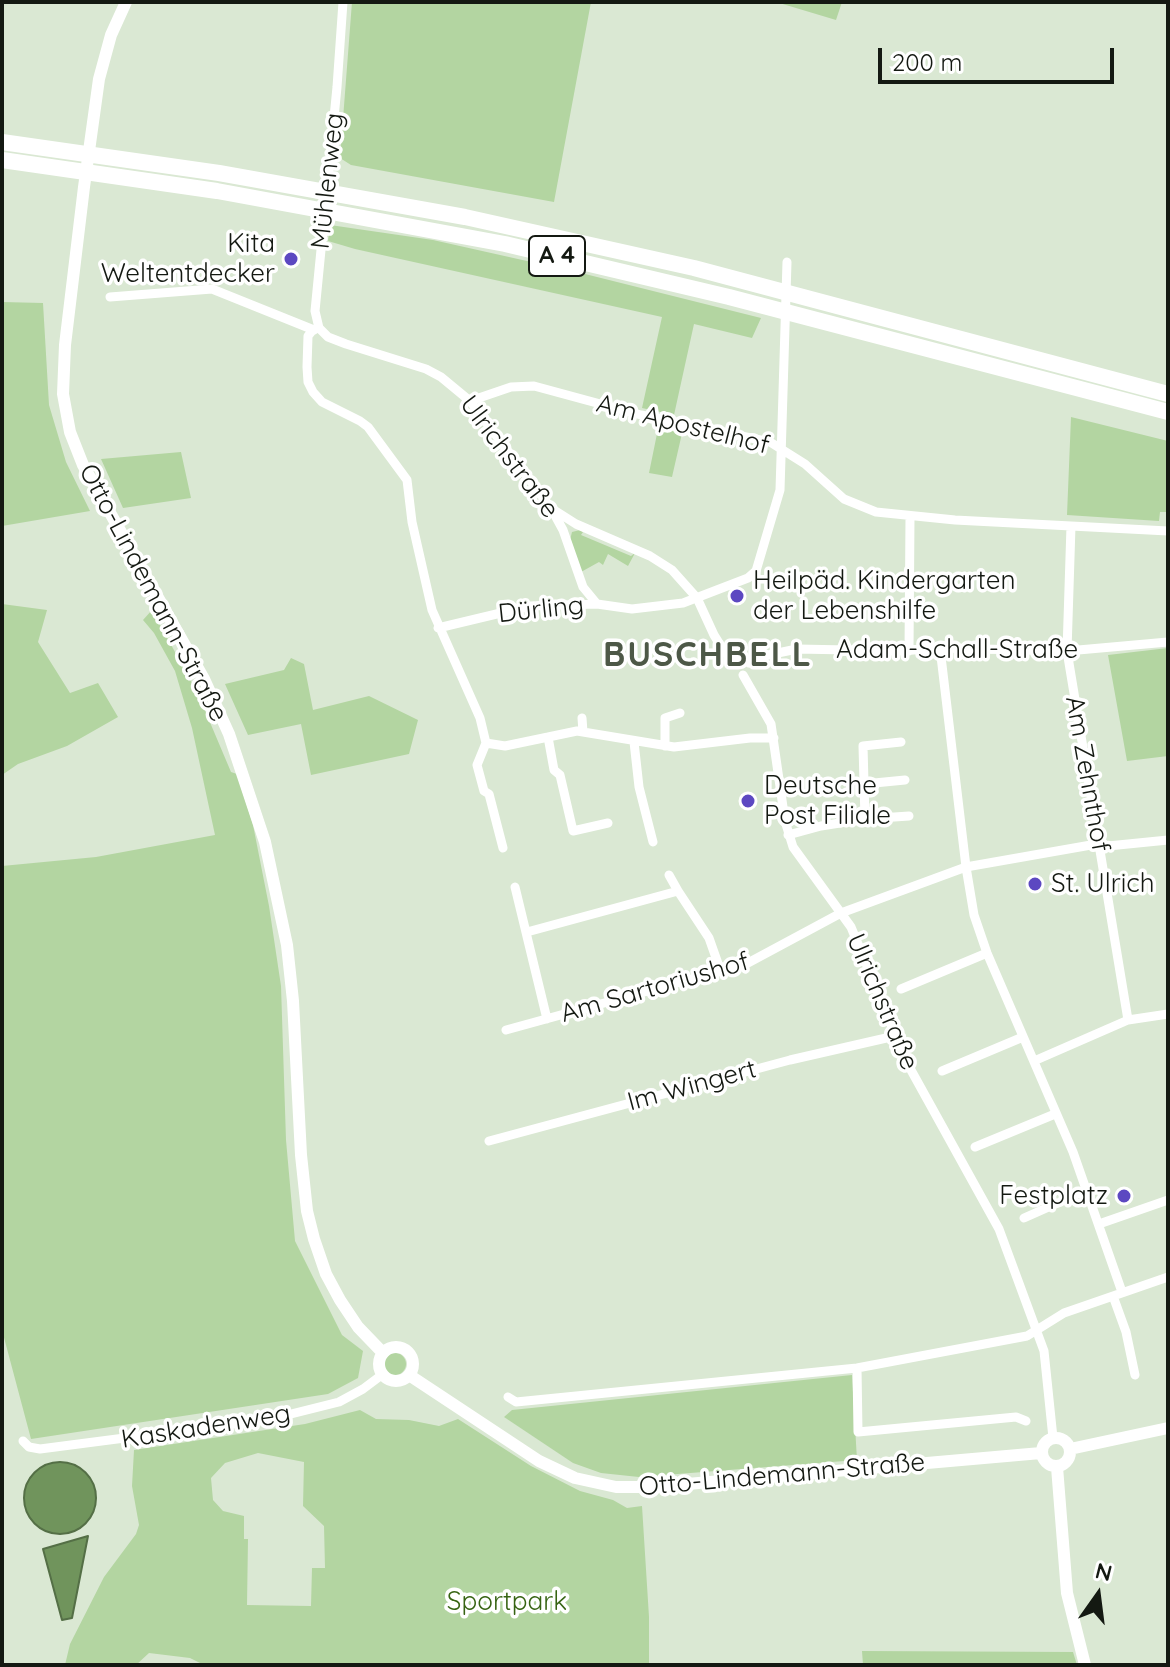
<!DOCTYPE html>
<html>
<head>
<meta charset="utf-8">
<style>
  body { margin:0 }
  #map { position:relative; width:1170px; height:1667px; overflow:hidden; background:#dae8d3; font-family:Quicksand,sans-serif }
  canvas { display:block }
  .frame { position:absolute; inset:0; border:4px solid #141912; pointer-events:none }
  .north { position:absolute; left:1058px; top:1555px; width:80px; height:80px; -webkit-text-stroke:6px #fff; paint-order:stroke; rotate:14deg; font-size:22px; font-weight:700; line-height:32px; text-align:center; color:#141912 }
  .north::after { content:''; display:block; margin:auto; width:28px; height:36px; background:#141912; clip-path:polygon(50% 0,100% 100%,50% 72%,0 100%) }
  .scale { position:absolute; left:878px; top:48px; width:236px; height:36px; box-sizing:border-box; border:4px solid #141912; border-top:0; padding-left:10px; font-size:24px; line-height:28px; white-space:nowrap; color:#141912; -webkit-text-stroke:6px #fff; paint-order:stroke }
</style>
</head>
<body>
<div id="map">
<canvas width="1170" height="1667"></canvas>
<div class="frame"></div>
<div class="north">N</div>
<div class="scale">200 m</div>
</div>
<script>
const context = document.querySelector('canvas').getContext('2d');
context.lineJoin = 'round';
function paint(path, color) { context.fillStyle = color; context.fill(path, 'evenodd'); }
const poly = rows => new Path2D(rows.map(r => 'M' + r).join(''));
function stroke(path, color, width, dash) { context.strokeStyle = color; context.lineWidth = width; context.lineCap = dash ? 'butt' : 'round'; context.setLineDash(dash || []); context.stroke(path); }
function write(font, color, halo, rows, align = 'center') {
  context.font = font + ' Quicksand,sans-serif'; context.lineWidth = 7; context.setLineDash([]); context.textBaseline = 'middle'; context.strokeStyle = halo; context.fillStyle = color; for (const [text, x, y, turn = 0] of rows) {
    context.save(); context.translate(x, y); context.rotate((+turn || 0) * Math.PI / 180); context.textAlign = isNaN(turn) ? turn : align; if (halo) context.strokeText(text, 0, 0); context.fillText(text, 0, 0); context.restore();
  }
}
const green = poly([
  [352,2,591,2,554,202,351,165,340,158],
  [776,2,842,2,836,20],
  [330,225,433,240,585,274,761,318,752,338,694,324,674,415,642,408,662,317,355,249,328,241],
  [2,302,43,303,49,405,66,462,90,511,2,526],
  [1071,417,1168,441,1168,509,1167,512,1160,512,1159,521,1067,515],
  [659,424,683,429,672,477,649,473],
  [181,452,191,498,123,508,101,459],
  [580,530,583,532,581,535,631,556,635,553,628,566,608,554,603,565,599,562,581,572,570,540,572,532],
  [2,604,47,610,38,642,70,693,98,683,118,717,67,746,18,764,2,775],
  [152,610,198,694,231,772,237,774,253,825,269,906,281,986,286,1140,295,1241,342,1335,363,1351,358,1378,328,1394,31,1439,2,1330,2,866,96,857,215,835,192,728,175,671,154,633,143,620],
  [1168,648,1168,756,1127,761,1108,655],
  [291,658,304,664,313,710,369,696,418,720,409,754,311,775,301,724,248,735,225,684,284,670],
  '384 1364a11 11 0 1 1 22 0a11 11 0 1 1-22 0Z',
  [852,1375,857,1460,639,1477,601,1473,573,1463,504,1417,512,1410],
  [360,1410,376,1419,409,1420,439,1426,458,1419,531,1466,580,1491,613,1500,627,1508,642,1506,649,1617,649,1665,204,1665,190,1658,149,1653,136,1665,65,1665,70,1644,104,1577,136,1534,139,1525,132,1486,134,1450,305,1424],
  [258,1453,304,1462,303,1506,324,1526,325,1568,312,1568,311,1606,247,1605,248,1539,244,1539,244,1516,223,1511,213,1500,211,1478,225,1463],
  [862,1651,1073,1652,1077,1665,863,1665]
]);
const water = poly([
  '24 1498a36 36 0 1 1 72 0a36 36 0 1 1-72 0Z',
  [88,1536,72,1618,62,1620,43,1549,88,1536]
]);
const street = poly([
  [343,2,337,87,315,311,319,328,328,337,346,344,426,369,441,377,470,401,551,508,563,530,583,587,597,604,632,609,683,603,748,578,756,571,780,490,787,262],
  [110,297,212,289,314,330],
  [312,331,308,336,307,367,308,382,313,392,322,402,360,421,368,427,407,480,412,522,432,610,480,718,486,743,505,746,577,731,674,747,750,738,774,738],
  [470,401,511,387,534,386,641,415,770,442,805,464,844,499,876,512,955,520,1168,531],
  [554,510,576,524,650,556,672,570,697,598,714,635,724,651,735,662],
  [1071,526,1067,651,1128,1020],
  [438,628,530,606,597,604],
  [940,648,966,867,974,915,987,953,1073,1152,1122,1292],
  [909,651,910,517],
  [749,663,768,655,797,649,900,651,940,648,1067,651,1168,642],
  [743,675,771,724,785,821,793,847,851,927,906,1061,999,1229,1044,1351,1053,1438],
  [582,718,583,732],
  [548,737,554,770,560,775,573,831,608,823],
  [634,742,639,787,653,842],
  [486,743,477,765,484,791,489,794,503,848],
  [665,746,665,718,680,713],
  [864,784,905,780],
  [865,819,909,816],
  [788,835,821,826,865,819,863,746,901,742],
  [669,875,678,891],
  [515,887,547,1019],
  [527,932,678,891,709,938,721,972],
  [901,989,987,953],
  [506,1030,746,964,841,913,966,867,1091,845,1108,846,1168,840],
  [1034,1061,1128,1020,1168,1014],
  [942,1071,1023,1037],
  [489,1141,790,1060,895,1036],
  [975,1147,1055,1114],
  [1024,1218,1087,1190],
  [1099,1224,1168,1200],
  [1113,1296,1126,1332,1135,1375],
  [857,1368,858,1432,1016,1417,1026,1421],
  [508,1397,516,1402,857,1368,1027,1336,1064,1313,1168,1277],
  [23,1441,29,1447,40,1449,271,1419,339,1402,363,1389,383,1374]
]);
const secondary = poly([
  [126,2,111,35,99,79,84,187,65,345,63,394,70,432,83,465,204,679,229,734,265,842,287,945,293,1001,301,1155,307,1211,314,1239,326,1274,340,1300,358,1327,383,1353],
  '379 1364a17 17 0 1 1 34 0a17 17 0 1 1-34 0Z',
  [409,1375,539,1461,575,1478,616,1487,653,1487,1041,1453],
  '1042 1452a14 14 0 1 1 28 0a14 14 0 1 1-28 0Z',
  [1070,1449,1168,1428],
  [1057,1467,1067,1593,1085,1665]
]);
const highway = poly([
  [2,142,219,173,465,217,694,268,1168,394],
  [2,160,217,191,505,244,729,297,1168,412]
]);
const markers = [
  [291,259,8,"#5c48c1"],
  [737,596,8,"#5c48c1"],
  [748,801,8,"#5c48c1"],
  [1035,884,8,"#5c48c1"],
  [1124,1196,8,"#5c48c1"]
];
const shields = [
  [557,256,56]
];
const shieldNames = [
  ["A 4",557,256]
];
const streetNames = [
  ["Mühlenweg",328,181,-84],
  ["Am Apostelhof",683,425,14],
  ["Ulrichstraße",509,457,53],
  ["Otto-Lindemann-Straße",153,593,62],
  ["Dürling",541,610,-6],
  ["Adam-Schall-Straße",957,650],
  ["Am Zehnthof",1087,774,80],
  ["Am Sartoriushof",655,988,-16],
  ["Ulrichstraße",882,1002,67],
  ["Im Wingert",692,1086,-15],
  ["Kaskadenweg",206,1427,-9],
  ["Otto-Lindemann-Straße",782,1475,-5]
];
const poiNames = [
  ["Kita",275,244,"right"],
  ["Weltentdecker",275,274,"right"],
  ["Heilpäd. Kindergarten",753,581],
  ["der Lebenshilfe",753,611],
  ["Deutsche",764,786],
  ["Post Filiale",764,816],
  ["St. Ulrich",1051,884],
  ["Festplatz",1108,1196,"right"]
];
const parkNames = [
  ["Sportpark",507,1602]
];
const districtNames = [
  ["BUSCHBELL",708,656]
];
paint(green, '#b3d5a1');
paint(water, '#70945c');
stroke(water, '#546f46', 2);
stroke(street, '#fff', 9);
stroke(secondary, '#fff', 12);
stroke(highway, '#fff', 16);
for (const [x, y, r, color] of markers) { const dot = new Path2D(); dot.arc(x, y, r, 0, 2 * Math.PI); context.fillStyle = color; context.fill(dot); stroke(dot, '#fff', 3); }
for (const [x, y, w] of shields) { const box = new Path2D(); box.roundRect(x - w / 2, y - 20, w, 40, 6); context.fillStyle = '#fff'; context.fill(box); stroke(box, '#141912', 2); }
write('bold 24px', '#141912', null, shieldNames);
write('26px', '#141912', '#fff', streetNames);
write('26px', '#141912', '#fff', poiNames, 'left');
write('26px', '#376413', '#fff', parkNames);
context.letterSpacing = '2px';
write('bold 34px', '#4d5847', '#fff', districtNames);
context.letterSpacing = '0px';
</script>
</body>
</html>
